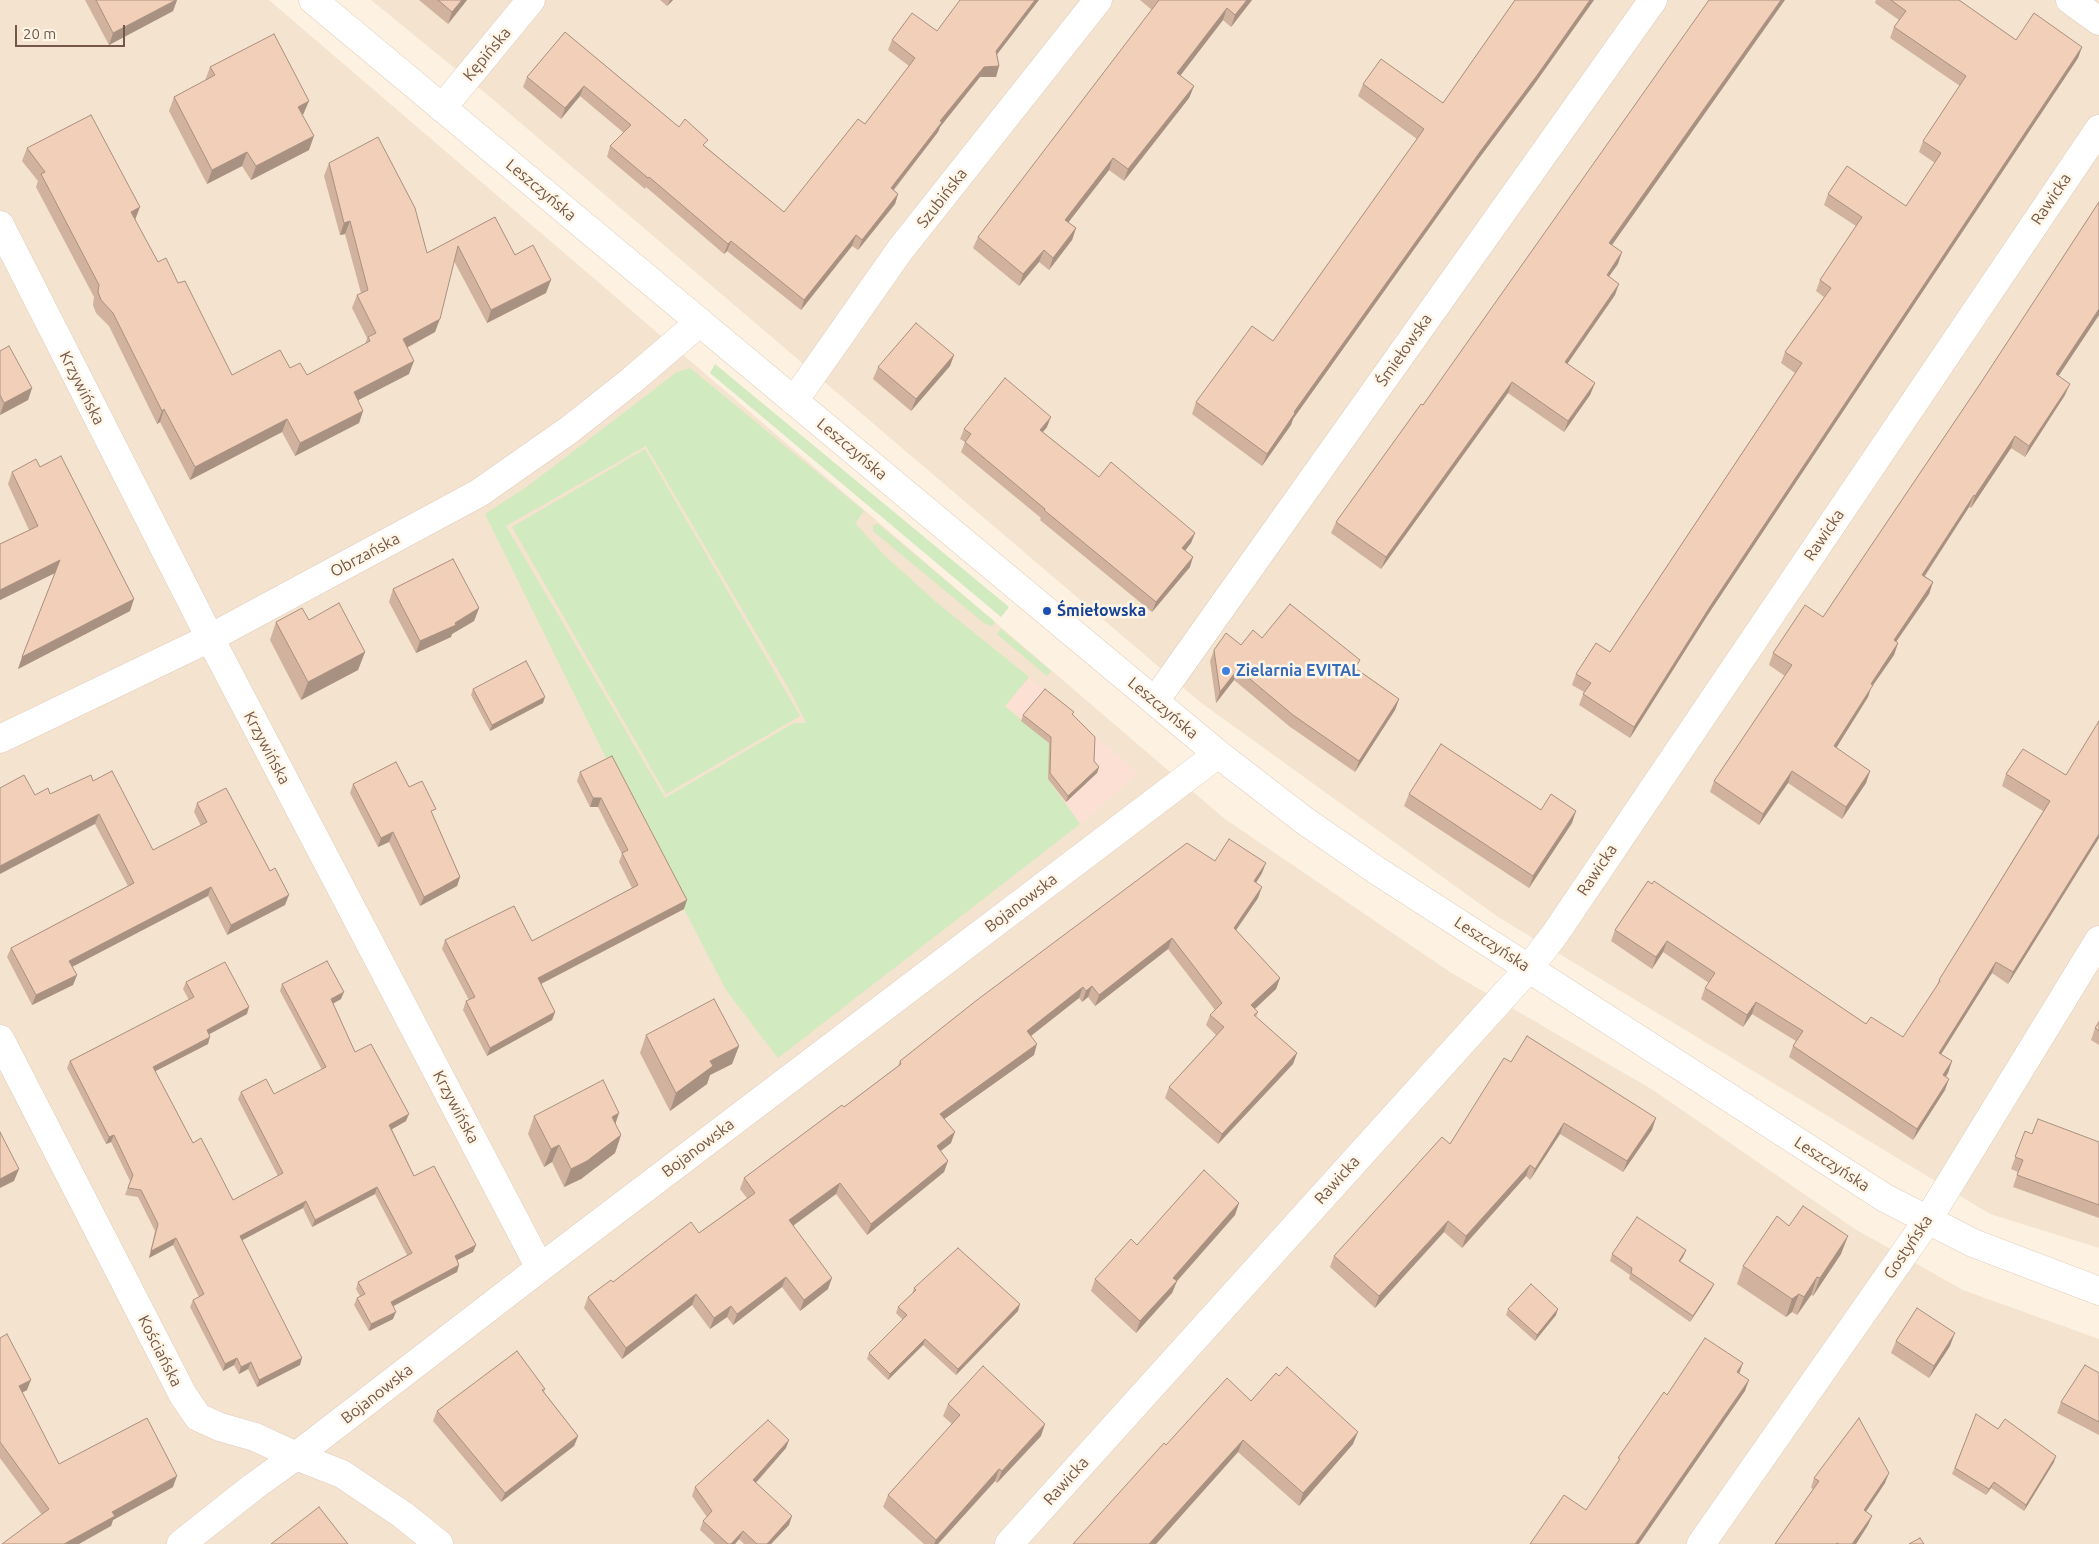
<!DOCTYPE html>
<html>
<head>
<meta charset="utf-8">
<style>
  body { margin:0 }
  #map { position:relative; width:2099px; height:1544px; overflow:hidden; background:#fdf2e1; font-family:Ubuntu,sans-serif }
  canvas { display:block }
  .scale { position:absolute; left:15px; top:25px; width:110px; height:22px; box-sizing:border-box; border:2px solid #745748; border-top:0; padding-left:6px; font-size:15px; line-height:18px; white-space:nowrap; color:#745748; -webkit-text-stroke:4px #fff6e7; paint-order:stroke }
</style>
</head>
<body>
<div id="map">
<canvas width="2099" height="1544"></canvas>
<div class="scale">20 m</div>
</div>
<script>
const context = document.querySelector('canvas').getContext('2d');
context.lineJoin = 'round';
function paint(path, color) { context.fillStyle = color; context.fill(path, 'evenodd'); }
const poly = rows => new Path2D(rows.map(r => 'M' + r).join(''));
function stroke(path, color, width, dash) { context.strokeStyle = color; context.lineWidth = width; context.lineCap = dash ? 'butt' : 'round'; context.setLineDash(dash || []); context.stroke(path); }
function write(font, color, halo, rows, align = 'center') {
  context.font = font + ' Ubuntu,sans-serif'; context.lineWidth = 5; context.setLineDash([]); context.textBaseline = 'middle'; context.strokeStyle = halo; context.fillStyle = color; for (const [text, x, y, turn = 0] of rows) {
    context.save(); context.translate(x, y); context.rotate((+turn || 0) * Math.PI / 180); context.textAlign = isNaN(turn) ? turn : align; if (halo) context.strokeText(text, 0, 0); context.fillText(text, 0, 0); context.restore();
  }
}
const residential = poly([
  [0,0,269,0,1225,819,1450,972,1653,1090,1855,1229,1963,1290,2099,1339,2099,1544,0,1544],
  [371,0,2099,0,2099,1248,1990,1214,1498,917,1200,702,490,97]
]);
const commercial = poly([
  [1029,677,1138,774,1080,824,1048,779,1049,744,1005,706]
]);
const green = poly([
  [715,364,1009,607,1001,617,710,373],
  [690,368,864,511,855,523,884,555,936,602,1029,677,1005,706,1050,744,1048,779,1080,824,778,1058,726,990,609,764,485,514,528,486,677,372],
  [646,446,792,694,806,723,794,723,665,798,506,526],
  [645,449,800,716,666,794,512,527],
  [875,524,878,524,994,621,994,624,991,626,984,623,873,531,873,526],
  [1001,629,1051,671,1047,676,997,634]
]);
const minor = poly([
  [2070,0,2099,21],
  [442,108,531,0],
  [0,225,210,638,540,1268],
  [794,401,900,250,1098,0],
  [1155,701,1653,0],
  [0,739,210,638,479,493,569,430,631,381,700,322],
  [0,1039,183,1395,198,1417,220,1427,255,1437,296,1456,342,1474,403,1515,439,1544],
  [181,1544,253,1487,296,1456,540,1268,1218,754],
  [1009,1544,1529,968,1555,934,2099,129],
  [1701,1544,1927,1221,2099,940]
]);
const tertiary = poly([
  [313,0,1218,754,1305,821,1376,870,1885,1198,1973,1243,2099,1291]
]);
const wall = poly([
  [85,0,177,0,173,11,109,45],
  [419,0,467,0,448,24],
  [660,0,673,0,667,6],
  [1140,0,1252,0,1231,27,1223,20,1180,76,1194,86,1189,98,1124,181,1109,170,1068,222,1076,228,1072,240,1049,270,1039,262,1019,286,973,248,978,237,1152,10],
  [1515,0,1594,0,1533,86,1477,161,1293,419,1291,425,1262,466,1192,414,1196,402,1273,341,1417,139,1358,96,1363,84,1443,103],
  [1876,0,1959,0,2016,40,2082,47,2078,58,1707,616,1630,738,1579,705,1584,692,1572,685,1576,674,1610,652,1795,373,1781,363,1785,352,1824,297,1816,291,1820,280,1856,226,1824,205,1828,194,1906,206,1935,163,1919,152,1923,141,1960,86,1890,38,1894,27,1899,20,1875,3],
  [937,31,997,55,999,66,996,77,980,77,940,127,938,132,894,190,898,194,895,204,858,250,852,246,801,310,727,251,724,254,646,187,645,189,607,157,610,146,624,133,580,96,561,119,523,87,527,77,565,32,679,127,706,147,784,212,865,124,909,66,888,50,892,40],
  [210,67,303,116,309,150,251,180,242,166,207,184,169,111,174,97,205,81],
  [27,148,135,220,158,262,178,283,232,375,290,368,307,375,365,344,367,338,352,308,357,295,361,293,345,234,340,235,324,176,329,163,427,253,495,217,515,255,546,293,487,323,454,261,435,332,407,348,409,374,358,400,363,411,359,423,295,456,282,432,190,480,160,422,157,424,109,326,96,313,93,305,94,297,36,187,38,181,22,161],
  [2099,202,2099,315,2058,376,2065,395,2025,457,2011,448,1971,508,1969,507,1925,576,1933,582,1929,594,1896,642,1898,643,1894,655,1871,688,1868,697,1836,748,1870,771,1866,783,1842,819,1788,783,1759,825,1710,792,1714,781,1785,676,1769,665,1773,653,1823,617,1980,384],
  [1618,264,1609,276,1615,295,1567,364,1595,383,1590,395,1564,432,1508,393,1381,569,1331,533,1336,522,1423,405],
  [0,351,32,388,28,400,0,415],
  [954,355,950,366,911,411,873,379,878,367],
  [1047,427,1043,432,1099,477,1195,533,1191,543,1185,551,1190,567,1152,612,1040,520,1041,518,961,452,965,442,960,439,964,429],
  [40,467,130,611,18,669,55,573,0,600,0,544,29,530,8,484,12,472],
  [393,589,479,608,474,621,452,634,451,637,416,653,389,602],
  [309,620,365,652,358,670,301,700,270,640,276,622],
  [1262,638,1357,669,1399,699,1395,710,1355,772,1289,726,1234,680,1216,703,1210,661,1214,650,1241,645],
  [473,689,543,703,490,731,471,695],
  [1073,714,1094,761,1099,767,1097,773,1066,802,1048,779,1049,743,1021,721,1023,715],
  [2023,749,2099,838,2008,984,1992,973,1941,1054,1952,1061,1948,1073,1946,1077,1945,1090,1913,1140,1789,1057,1793,1046,1796,1041,1752,1014,1743,1027,1701,999,1705,988,1709,983,1663,952,1652,969,1611,941,1615,930,1648,881,1866,1024,1903,1037,1936,988,1939,980,2043,811,2002,786,2006,774],
  [612,756,684,909,541,984,555,1012,552,1020,487,1056,463,1010,466,1001,469,1000,442,949,445,940,532,941,632,888,619,862,622,854,598,807,590,807,577,781,580,772],
  [93,781,153,850,201,826,194,812,197,803,285,905,227,935,208,896,72,967,77,975,73,985,32,1005,7,957,11,948,128,886,95,824,35,795,50,794],
  [353,784,409,787,433,815,460,877,457,886,420,906,389,842,378,847,350,793],
  [1409,794,1572,823,1529,888,1404,806],
  [1215,861,1262,873,1256,883,1258,898,1236,930,1280,978,1276,989,1255,1009,1258,1012,1256,1017,1297,1053,1293,1064,1218,1144,1165,1098,1169,1087,1216,1035,1206,1025,1210,1015,1215,1010,1168,949,1095,1006,1088,997,1082,1002,1079,998,1031,1036,1034,1055,944,1119,951,1143,940,1151,948,1161,944,1172,867,1235,836,1194,793,1225,828,1289,800,1311,782,1287,733,1325,727,1317,710,1329,692,1305,622,1359,584,1308,588,1297,699,1233,747,1198,740,1189,744,1178,844,1107,898,1066,900,1061],
  [186,982,247,1014,209,1034,208,1044,155,1071,193,1143,233,1200,278,1176,238,1099,241,1092,274,1094,322,1070,280,991,282,984,341,999,333,1004,355,1052,406,1121,392,1129,414,1176,476,1245,473,1252,457,1260,459,1265,457,1272,393,1306,393,1319,369,1331,354,1305,357,1298,360,1296,356,1289,358,1282,407,1255,375,1194,312,1227,303,1208,242,1240,300,1365,257,1387,248,1369,239,1374,234,1365,223,1371,190,1307,193,1300,199,1297,173,1245,149,1258,155,1231,138,1197,125,1195,130,1181,111,1142,106,1144,67,1068,70,1061,189,1000,183,989],
  [2099,1022,2099,1045,2091,1040,2095,1028],
  [646,1035,739,1046,732,1064,710,1075,707,1084,670,1111,640,1053],
  [1511,1062,1652,1130,1623,1172,1560,1134,1530,1180,1526,1176,1462,1248,1444,1232,1375,1308,1330,1267,1334,1256,1450,1144],
  [534,1116,615,1124,621,1135,615,1153,581,1179,564,1187,552,1162,544,1167,528,1134],
  [2025,1131,2032,1134,2099,1142,2099,1218,2013,1187,2018,1172,2011,1169],
  [1239,1203,1235,1215,1177,1281,1172,1293,1136,1333,1091,1291,1095,1279,1137,1245],
  [1789,1226,1841,1254,1813,1296,1811,1295,1797,1315,1792,1312,1786,1317,1737,1284,1743,1266],
  [1686,1250,1683,1257,1680,1261,1714,1284,1711,1290,1690,1322,1629,1279,1630,1275,1610,1261,1612,1254],
  [914,1288,1018,1311,956,1375,923,1345,888,1380,867,1359,869,1353,903,1320,896,1313,898,1307,912,1294],
  [1508,1309,1556,1315,1535,1341,1506,1315],
  [0,1338,27,1390,22,1393,59,1464,173,1487,113,1520,111,1526,42,1515,0,1458],
  [1896,1341,1950,1346,1929,1378,1891,1353],
  [2099,1373,2099,1435,2057,1413,2061,1402],
  [545,1389,544,1392,578,1436,574,1446,501,1502,433,1421,437,1411],
  [1251,1401,1353,1444,1299,1506,1238,1452,1156,1544,1073,1544,1166,1445],
  [948,1404,1041,1436,997,1483,995,1481,938,1544,924,1544,883,1507,888,1495,952,1424,943,1416],
  [1976,1414,1998,1429,2054,1462,2024,1511,1991,1488,1986,1495,1952,1474],
  [786,1448,756,1483,789,1525,771,1544,744,1544,739,1539,735,1544,715,1544,700,1530,703,1521,707,1517,692,1496,695,1487],
  [1814,1478,1885,1483,1866,1512,1872,1516,1868,1525,1856,1544,1775,1544,1813,1489,1811,1488]
]);
const shadedWall = poly([
  [176,0,177,0,173,11,109,45,113,33],
  [462,0,467,0,448,24,452,12],
  [670,0,673,0,667,6],
  [1035,0,1039,0,992,61,996,51],
  [1247,0,1252,0,1231,27,1235,15],
  [1590,0,1594,0,1533,86,1477,161,1293,419,1291,425,1262,466,1267,454,1294,412,1482,149],
  [1781,0,1785,0,1605,255,1609,243],
  [1227,8,1223,20,1173,85,1177,73],
  [2082,47,2078,58,1707,616,1630,738,1634,727,1711,605],
  [999,66,996,77,980,77,940,127,938,132,887,198,891,188,940,121,984,67],
  [584,86,580,96,561,119,565,108],
  [1194,86,1189,98,1124,181,1128,169],
  [309,101,303,115,298,107],
  [314,136,309,150,251,180,256,166],
  [247,152,242,166,207,184,212,170],
  [1113,158,1109,170,1061,232,1065,220],
  [898,194,895,204,858,250,862,240],
  [140,207,135,220,131,212],
  [350,221,345,234,340,235,344,223],
  [1076,228,1072,240,1049,270,1053,258],
  [856,235,852,246,801,310,804,300],
  [731,241,727,251,724,254,728,244],
  [1044,250,1039,262,1019,286,1023,274],
  [1622,252,1618,264,1602,286,1607,275],
  [551,280,546,293,487,323,491,310],
  [1619,284,1615,295,1561,373,1565,362],
  [2099,309,2099,315,2052,386,2056,374],
  [440,319,435,332,398,352,403,339],
  [954,355,950,366,911,411,916,399],
  [414,361,409,374,349,405,354,392],
  [1512,382,1508,393,1381,569,1386,557],
  [1595,383,1590,395,1564,432,1568,421],
  [2070,384,2065,395,2025,457,2029,446],
  [32,388,28,400,0,415,4,403],
  [164,409,160,422,157,424,162,411],
  [363,411,359,423,295,456,300,443],
  [1051,417,1047,427,1036,440,1040,430],
  [287,419,282,432,190,480,195,467],
  [2015,436,2011,448,1971,508,1975,496],
  [1974,495,1969,507,1918,586,1922,575],
  [1195,533,1191,543,1179,558,1182,548],
  [1193,557,1190,567,1152,612,1156,602],
  [60,560,55,573,0,600,0,590],
  [1933,582,1929,594,1889,652,1894,640],
  [134,599,130,611,18,669,22,657],
  [479,608,474,621,452,634,451,637,416,653,420,641,455,623],
  [1898,643,1894,655,1871,688,1868,697,1830,758,1834,746,1871,684],
  [365,652,358,670,301,700,308,682],
  [1238,669,1234,680,1216,703,1220,692],
  [545,697,543,703,490,731,492,725],
  [1399,699,1395,710,1355,772,1359,761],
  [1099,767,1097,773,1066,802,1068,796],
  [1792,771,1788,783,1759,825,1763,814],
  [1870,771,1866,783,1842,819,1846,807],
  [593,798,601,798,598,807,590,807],
  [1576,811,1572,823,1529,888,1533,876],
  [99,814,95,824,0,874,0,866],
  [393,832,389,842,378,847,381,838],
  [2099,834,2099,838,2008,984,2013,972],
  [1266,863,1262,873,1250,892,1254,881],
  [460,877,457,886,420,906,424,897],
  [211,887,208,896,66,970,69,961],
  [1262,887,1258,898,1230,939,1234,928],
  [289,895,285,905,227,935,231,925],
  [687,900,684,909,535,987,538,978],
  [1172,938,1168,949,1095,1006,1099,995],
  [1667,941,1663,952,1652,969,1656,957],
  [1996,962,1992,973,1935,1064,1939,1053],
  [77,975,73,985,32,1005,36,995],
  [1280,978,1276,989,1247,1016,1251,1005],
  [1092,986,1088,997,1082,1002,1086,991],
  [1083,987,1079,998,1023,1042,1027,1031],
  [344,992,341,999,328,1006,331,999],
  [1756,1002,1752,1014,1743,1027,1747,1015],
  [249,1007,247,1014,204,1037,207,1030],
  [555,1012,552,1020,487,1056,490,1048],
  [210,1037,208,1044,150,1074,153,1067],
  [1037,1044,1034,1055,936,1125,940,1114],
  [739,1046,732,1064,710,1075,707,1084,670,1111,676,1093,710,1061],
  [1297,1053,1293,1064,1218,1144,1222,1134],
  [1952,1061,1948,1073,1939,1086,1943,1075],
  [1949,1079,1945,1090,1913,1140,1917,1129],
  [619,1113,613,1131,612,1117],
  [409,1114,406,1121,387,1132,389,1125],
  [1656,1118,1652,1130,1623,1172,1627,1161],
  [1564,1123,1560,1134,1530,1180,1535,1169],
  [955,1132,951,1143,933,1157,937,1146],
  [114,1135,111,1142,106,1144,109,1137],
  [621,1135,615,1153,581,1179,564,1187,571,1169],
  [559,1145,552,1162,544,1167,551,1149],
  [948,1161,944,1172,867,1235,871,1224],
  [1530,1165,1526,1176,1462,1248,1466,1236],
  [19,1169,14,1181,0,1188,0,1179],
  [840,1183,836,1194,786,1231,789,1220],
  [377,1187,375,1194,312,1227,315,1220],
  [306,1201,303,1208,237,1243,240,1236],
  [1239,1203,1235,1215,1177,1281,1172,1293,1136,1333,1140,1321,1173,1278],
  [1448,1221,1444,1232,1375,1308,1379,1296],
  [1848,1236,1841,1254,1813,1296,1820,1278],
  [176,1238,173,1245,149,1258,151,1251],
  [476,1245,473,1252,452,1263,455,1256],
  [1686,1250,1683,1257,1676,1267,1679,1261],
  [459,1265,457,1272,388,1309,391,1302],
  [786,1277,782,1287,733,1325,737,1314],
  [1817,1277,1811,1295,1797,1315,1804,1297],
  [832,1278,828,1289,800,1311,804,1300],
  [1714,1284,1711,1290,1690,1322,1693,1316],
  [696,1294,692,1305,622,1359,626,1348],
  [1799,1294,1792,1312,1786,1317,1792,1299],
  [1020,1304,1018,1311,956,1375,958,1369],
  [731,1306,727,1317,710,1329,714,1318],
  [1558,1309,1556,1315,1535,1341,1537,1335],
  [396,1312,393,1319,369,1331,371,1324],
  [1955,1333,1950,1346,1929,1378,1934,1366],
  [925,1339,923,1345,888,1380,890,1374],
  [237,1358,234,1365,223,1371,225,1364],
  [302,1358,300,1365,257,1387,259,1380],
  [251,1362,248,1369,239,1374,241,1367],
  [1743,1363,1739,1374,1737,1372],
  [31,1380,27,1390,15,1396,19,1386],
  [1749,1380,1745,1391,1639,1544,1635,1544],
  [1045,1424,1041,1436,997,1483,1002,1471],
  [1358,1432,1353,1444,1299,1506,1303,1493],
  [578,1436,574,1446,501,1502,505,1493],
  [789,1440,786,1448,750,1489,753,1480],
  [1243,1440,1238,1452,1156,1544,1149,1544],
  [2056,1456,2054,1462,2024,1511,2026,1505],
  [999,1469,995,1481,938,1544,934,1544,936,1540],
  [1889,1473,1885,1483,1860,1520,1864,1510],
  [177,1476,173,1487,113,1520,111,1526,79,1544,64,1544,112,1512],
  [1994,1482,1991,1488,1986,1495,1989,1489],
  [792,1516,789,1525,771,1544,767,1544],
  [1872,1516,1868,1525,1856,1544,1852,1544],
  [743,1531,739,1539,735,1544,731,1544]
]);
const building = poly([
  [96,0,176,0,113,33,96,0],
  [438,0,462,0,452,12,438,0],
  [960,0,1035,0,996,51,999,66,984,67,940,121,942,122,891,188,898,194,862,240,856,235,804,300,731,241,728,244,649,177,648,178,610,146,631,125,584,86,565,108,527,77,565,32,679,127,685,119,708,140,703,145,784,212,858,119,865,124,915,58,892,40,912,13,937,31,960,0],
  [1159,0,1247,0,1235,15,1227,8,1177,73,1194,86,1128,169,1113,158,1065,220,1076,228,1053,258,1044,250,1023,274,978,237,1159,0],
  [1515,0,1590,0,1538,74,1482,149,1294,412,1295,413,1267,454,1196,402,1252,326,1273,341,1424,129,1363,84,1381,59,1443,103,1515,0],
  [1709,0,1781,0,1609,243,1622,252,1607,275,1619,284,1565,362,1595,383,1568,421,1512,382,1386,557,1336,522,1421,404,1423,405,1709,0],
  [1891,0,1959,0,2016,40,2034,13,2082,47,1711,605,1634,727,1583,694,1591,683,1576,674,1596,643,1610,652,1802,363,1785,352,1831,288,1820,280,1862,217,1828,194,1847,166,1906,206,1941,153,1923,141,1966,76,1894,27,1906,11,1891,0],
  [274,34,309,101,298,107,314,136,256,166,247,152,212,170,174,97,215,75,210,67,274,34],
  [91,115,140,207,131,212,158,262,166,258,178,283,185,281,232,375,280,350,290,368,300,363,307,375,370,341,368,337,376,333,357,295,368,290,350,221,344,223,329,163,378,137,415,208,427,253,495,217,515,255,533,245,551,280,491,310,458,246,440,319,403,339,414,361,354,392,363,411,300,443,287,419,195,467,164,409,162,411,113,313,101,300,98,292,99,285,41,174,45,172,27,148,91,115],
  [2099,202,2099,309,2056,374,2070,384,2029,446,2015,436,1975,496,1974,495,1922,575,1933,582,1894,640,1898,643,1871,684,1873,685,1834,746,1870,771,1846,807,1792,771,1763,814,1714,781,1792,665,1773,653,1805,605,1823,617,1980,384,2099,202],
  [916,323,954,355,916,399,878,367,916,323],
  [9,346,32,388,4,403,0,395,0,351,9,346],
  [1005,378,1051,417,1040,430,1099,477,1111,462,1195,533,1182,548,1193,557,1156,602,1044,510,1045,509,965,442,971,434,964,429,1005,378],
  [61,456,134,599,22,657,60,560,0,590,0,544,38,526,12,472,36,459,40,467,61,456],
  [453,559,479,608,455,623,456,625,420,641,393,589,453,559],
  [339,603,365,652,308,682,276,622,302,608,309,620,339,603],
  [1290,604,1360,660,1355,668,1399,699,1359,761,1293,715,1238,669,1220,692,1214,650,1226,633,1241,645,1253,630,1262,638,1290,604],
  [526,661,545,697,492,725,473,689,526,661],
  [1045,689,1074,712,1072,714,1095,737,1094,761,1099,767,1068,796,1050,773,1051,737,1023,715,1045,689],
  [2099,721,2099,834,2013,972,1996,962,1939,1053,1952,1061,1943,1075,1949,1079,1917,1129,1793,1046,1803,1031,1756,1002,1747,1015,1705,988,1715,973,1667,941,1656,957,1615,930,1648,881,1652,884,1654,881,1866,1024,1871,1017,1903,1037,1940,981,1939,980,2050,801,2006,774,2023,749,2066,775,2099,721],
  [1441,744,1541,810,1551,794,1576,811,1533,876,1409,794,1441,744],
  [612,756,687,900,538,978,555,1012,490,1048,466,1001,475,997,445,940,514,906,532,941,638,885,622,853,628,850,601,798,593,798,580,772,612,756],
  [396,762,409,787,422,781,436,809,431,811,460,877,424,897,393,832,381,838,353,784,396,762],
  [112,771,153,850,207,822,197,803,226,788,270,871,275,868,289,895,231,925,211,887,69,961,77,975,36,995,11,948,134,883,99,814,0,866,0,788,24,775,35,795,48,788,50,794,91,775,93,781,112,771],
  [1229,839,1266,863,1254,881,1262,887,1234,928,1280,978,1251,1005,1258,1012,1254,1015,1297,1053,1222,1134,1169,1087,1224,1027,1210,1015,1222,1003,1172,938,1099,995,1092,986,1086,991,1083,987,1027,1031,1037,1044,940,1114,955,1132,937,1146,948,1161,871,1224,840,1183,789,1220,832,1278,804,1300,786,1277,737,1314,731,1306,714,1318,696,1294,626,1348,588,1297,611,1280,613,1282,691,1222,699,1233,755,1193,744,1178,842,1105,844,1107,901,1064,900,1061,977,1000,1187,843,1215,861,1229,839],
  [327,961,344,992,331,999,355,1052,371,1044,409,1114,389,1125,414,1176,434,1166,476,1245,455,1256,459,1265,391,1302,396,1312,371,1324,357,1298,365,1294,358,1282,412,1253,377,1187,315,1220,306,1201,240,1236,302,1358,259,1380,251,1362,241,1367,237,1358,225,1364,193,1300,204,1294,176,1238,151,1251,158,1224,141,1190,128,1188,133,1175,114,1135,109,1137,70,1061,194,997,186,982,225,962,249,1007,207,1030,210,1037,153,1067,193,1143,201,1138,233,1200,283,1173,241,1092,266,1079,274,1094,326,1067,282,984,327,961],
  [714,999,739,1046,710,1061,713,1066,676,1093,646,1035,714,999],
  [2099,1022,2099,1031,2095,1028,2099,1022],
  [1527,1036,1656,1118,1627,1161,1564,1123,1535,1169,1530,1165,1466,1236,1448,1221,1379,1296,1334,1256,1442,1137,1450,1144,1504,1058,1511,1062,1527,1036],
  [603,1080,619,1113,612,1117,621,1135,587,1161,571,1169,559,1145,551,1149,534,1116,603,1080],
  [2038,1119,2099,1142,2099,1205,2017,1175,2023,1160,2015,1157,2025,1131,2032,1134,2038,1119],
  [0,1132,19,1169,0,1179,0,1132],
  [1204,1170,1239,1203,1173,1278,1177,1281,1140,1321,1095,1279,1131,1239,1137,1245,1204,1170],
  [1803,1206,1848,1236,1820,1278,1817,1277,1804,1297,1799,1294,1792,1299,1743,1266,1777,1216,1789,1226,1803,1206],
  [1637,1217,1686,1250,1679,1261,1714,1284,1693,1316,1631,1273,1632,1268,1612,1254,1637,1217],
  [958,1248,1020,1304,958,1369,925,1339,890,1374,869,1353,907,1315,898,1307,916,1290,914,1288,958,1248],
  [1531,1284,1558,1309,1537,1335,1508,1309,1531,1284],
  [1917,1308,1955,1333,1934,1366,1896,1341,1917,1308],
  [7,1334,31,1380,19,1386,59,1464,147,1418,177,1476,112,1512,115,1516,64,1544,2,1544,49,1509,0,1442,0,1338,7,1334],
  [1705,1338,1743,1363,1737,1372,1749,1380,1635,1544,1530,1544,1564,1495,1586,1510,1620,1459,1618,1458,1664,1392,1667,1395,1705,1338],
  [517,1351,545,1389,542,1390,578,1436,505,1493,437,1411,517,1351],
  [2085,1365,2099,1373,2099,1422,2061,1402,2085,1365],
  [983,1366,1045,1424,1002,1471,999,1469,936,1540,888,1495,960,1415,948,1404,983,1366],
  [1287,1367,1358,1432,1303,1493,1243,1440,1149,1544,1073,1544,1164,1443,1166,1445,1227,1378,1251,1401,1276,1373,1279,1376,1287,1367],
  [1976,1414,1998,1429,2005,1419,2056,1456,2026,1505,1994,1482,1989,1489,1955,1468,1976,1414],
  [1859,1418,1889,1473,1864,1510,1872,1516,1852,1544,1839,1544,1837,1543,1836,1544,1775,1544,1819,1481,1814,1478,1859,1418],
  [768,1420,789,1440,753,1480,792,1516,767,1544,757,1544,743,1531,731,1544,728,1544,703,1521,712,1511,695,1487,768,1420],
  [319,1507,348,1544,271,1544,319,1507],
  [1920,1538,1924,1544,1909,1544,1920,1538]
]);
const markers = [
  [1047,611,5,"#1a4fb4"],
  [1226,671,5,"#3f7fe0"]
];
const streetNames = [
  ["Kępińska",487,54,-50],
  ["Leszczyńska",541,190,40],
  ["Szubińska",942,198,-52],
  ["Rawicka",2051,199,-56],
  ["Śmiełowska",1404,350,-55],
  ["Krzywińska",82,388,63],
  ["Leszczyńska",852,449,40],
  ["Rawicka",1824,535,-56],
  ["Obrzańska",365,555,-28],
  ["Leszczyńska",1163,708,40],
  ["Krzywińska",267,748,62],
  ["Rawicka",1597,870,-56],
  ["Bojanowska",1021,903,-37],
  ["Leszczyńska",1492,944,33],
  ["Krzywińska",456,1107,62],
  ["Bojanowska",698,1148,-37],
  ["Leszczyńska",1832,1164,33],
  ["Rawicka",1337,1180,-48],
  ["Gostyńska",1908,1247,-56],
  ["Kościańska",160,1351,63],
  ["Bojanowska",377,1394,-38],
  ["Rawicka",1066,1481,-48]
];
const transitNames = [
  ["Śmiełowska",1057,611]
];
const shopNames = [
  ["Zielarnia EVITAL",1236,671]
];
paint(residential, '#f4e3cf');
paint(commercial, '#fde0d4');
paint(green, '#d1eabf');
stroke(minor, '#e1cdbd', 29);
stroke(tertiary, '#e1cdbd', 29);
stroke(minor, '#fff', 28);
stroke(tertiary, '#fff', 28);
paint(wall, '#d0b29e');
paint(shadedWall, '#a99181');
paint(building, '#f2cfb8');
stroke(building, '#a99181', 1);
for (const [x, y, r, color] of markers) { const dot = new Path2D(); dot.arc(x, y, r, 0, 2 * Math.PI); context.fillStyle = color; context.fill(dot); stroke(dot, '#fff6e7', 2); }
write('16px', '#745748', '#fff6e7', streetNames);
write('bold 16px', '#164399', '#fff6e7', transitNames, 'left');
write('bold 16px', '#366cbe', '#fff6e7', shopNames, 'left');
</script>
</body>
</html>
